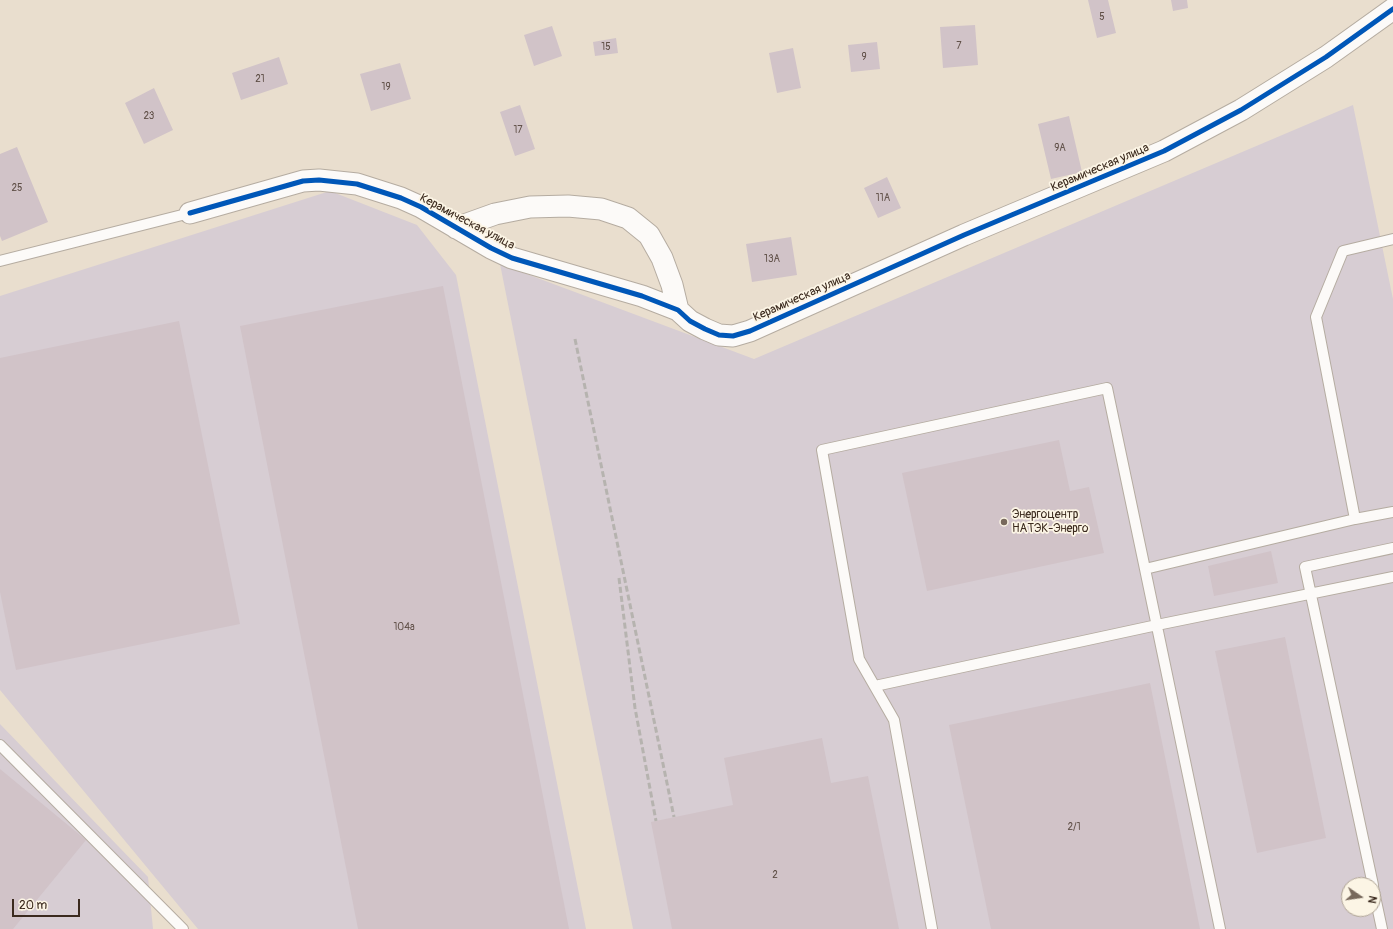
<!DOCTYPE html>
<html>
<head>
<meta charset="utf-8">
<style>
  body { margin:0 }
  #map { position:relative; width:1393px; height:929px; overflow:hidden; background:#e9dece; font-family:Pangolin,sans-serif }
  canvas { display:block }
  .north { position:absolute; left:1341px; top:877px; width:40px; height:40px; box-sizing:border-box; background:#fcf5e5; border:1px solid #afa495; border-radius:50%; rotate:103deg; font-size:11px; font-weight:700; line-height:16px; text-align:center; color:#3b2a1e }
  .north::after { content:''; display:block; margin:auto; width:14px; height:18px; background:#78695c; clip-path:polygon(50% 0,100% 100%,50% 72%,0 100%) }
  .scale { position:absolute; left:12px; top:899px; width:68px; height:18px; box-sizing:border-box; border:2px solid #3b2a1e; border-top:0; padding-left:5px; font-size:12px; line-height:14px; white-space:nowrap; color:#3b2a1e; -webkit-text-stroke:3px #fcf5e5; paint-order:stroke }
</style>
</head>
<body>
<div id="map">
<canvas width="1393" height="929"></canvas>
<div class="north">N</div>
<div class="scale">20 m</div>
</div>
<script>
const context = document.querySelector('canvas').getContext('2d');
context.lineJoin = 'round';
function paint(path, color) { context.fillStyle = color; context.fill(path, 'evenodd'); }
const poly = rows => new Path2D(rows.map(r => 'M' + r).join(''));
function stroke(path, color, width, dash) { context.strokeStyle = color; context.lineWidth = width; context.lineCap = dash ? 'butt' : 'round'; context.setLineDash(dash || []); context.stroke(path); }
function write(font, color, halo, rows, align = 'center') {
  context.font = font + ' Pangolin,sans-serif'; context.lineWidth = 3.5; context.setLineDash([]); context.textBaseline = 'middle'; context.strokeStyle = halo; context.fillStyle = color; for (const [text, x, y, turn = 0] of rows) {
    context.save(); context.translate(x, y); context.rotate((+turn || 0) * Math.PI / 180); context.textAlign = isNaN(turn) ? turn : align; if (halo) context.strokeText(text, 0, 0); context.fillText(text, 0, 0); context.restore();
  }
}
const industrial = poly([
  [1353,105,1393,299,1393,929,633,929,500,264,754,359],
  [1349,885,1373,885,1373,909,1349,909],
  [330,191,417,225,456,275,586,929,198,929,0,690,0,296],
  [0,724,148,877,153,929,0,929]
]);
const building = poly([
  [1088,0,1108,0,1116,33,1097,38],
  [1171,0,1187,0,1188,8,1173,11],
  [975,25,978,65,943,68,940,27],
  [552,26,562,56,534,66,524,35],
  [616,38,618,53,595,56,593,42],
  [877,42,880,69,851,72,848,45],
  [793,48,801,88,777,93,769,53],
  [279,57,288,84,241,100,232,73],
  [400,63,411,99,371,111,360,74],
  [154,88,173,130,144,144,125,103],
  [520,105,535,149,515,156,500,112],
  [1069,116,1082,172,1051,179,1038,124],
  [17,147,48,222,2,241,0,236,0,154],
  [887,177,901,208,878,218,864,188],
  [791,237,797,275,752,282,746,244],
  [443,286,569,929,358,929,240,326],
  [179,321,240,624,16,670,0,592,0,358],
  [1059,440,1070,491,1089,487,1104,553,927,591,902,473],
  [1271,551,1278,583,1214,596,1208,566],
  [1285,637,1326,838,1257,853,1215,651],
  [1150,683,1200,929,991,929,949,725],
  [822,738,831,783,868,776,899,929,672,929,651,822,733,805,724,758],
  [0,769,86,840,13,929,0,929]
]);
const lane = poly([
  [0,261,190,213],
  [1355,519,1393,512],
  [1145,569,1220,929],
  [875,686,1157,625,1393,577],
  [0,745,183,929],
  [1373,885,1305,567,1393,548],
  [1373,887,1382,929],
  [932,929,894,720,859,659,822,450,1107,388,1145,569,1355,519,1316,317,1343,251,1393,239]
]);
const street = poly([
  [190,213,303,181,319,180,357,184,401,198,421,207,491,248,512,258,642,296,678,310,690,321,705,329,719,335,733,336,750,331,964,235,1164,151,1241,110,1326,57,1393,9],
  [456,228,495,214,530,207,568,206,601,209,628,218,649,235,662,258,672,285,678,310]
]);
const rail = poly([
  [575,339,674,817],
  [619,578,635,708,656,821]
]);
const cycleway = poly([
  [190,213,303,181,319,180,357,184,401,198,421,207,491,248,512,258,642,296,678,310,690,321,705,329,719,335,733,336,750,331,964,235,1164,151,1241,110,1326,57,1393,9]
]);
const markers = [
  [1004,522,4,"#78695c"]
];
const numberNames = [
  ["5",1102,17],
  ["7",959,46],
  ["15",606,47],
  ["9",864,57],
  ["21",260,79],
  ["19",386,87],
  ["23",149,116],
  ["17",518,130],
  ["9А",1060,148],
  ["25",17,188],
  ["11А",883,198],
  ["13А",772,259],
  ["104а",404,627],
  ["2/1",1074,827],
  ["2",775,875]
];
const streetNames = [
  ["Керамическая улица",1100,168,-23],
  ["Керамическая улица",467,222,28],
  ["Керамическая улица",802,297,-24]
];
const poiNames = [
  ["Энергоцентр",1012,515],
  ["НАТЭК-Энерго",1012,529]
];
paint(industrial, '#d7cdd3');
paint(building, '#d1c3c8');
stroke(lane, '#b5aca1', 12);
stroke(street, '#b5aca1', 23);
stroke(lane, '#fcfaf8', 10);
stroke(street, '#fcfaf8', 21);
stroke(rail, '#b6b3af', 3, [6, 3]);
stroke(cycleway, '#0057b8', 5);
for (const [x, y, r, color] of markers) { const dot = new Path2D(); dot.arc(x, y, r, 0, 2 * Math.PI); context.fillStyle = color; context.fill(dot); stroke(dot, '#fcf5e5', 1.5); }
write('10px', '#605048', null, numberNames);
write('12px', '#3b2a1e', '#fcf5e5', streetNames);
write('12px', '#3b2a1e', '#fcf5e5', poiNames, 'left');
</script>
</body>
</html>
